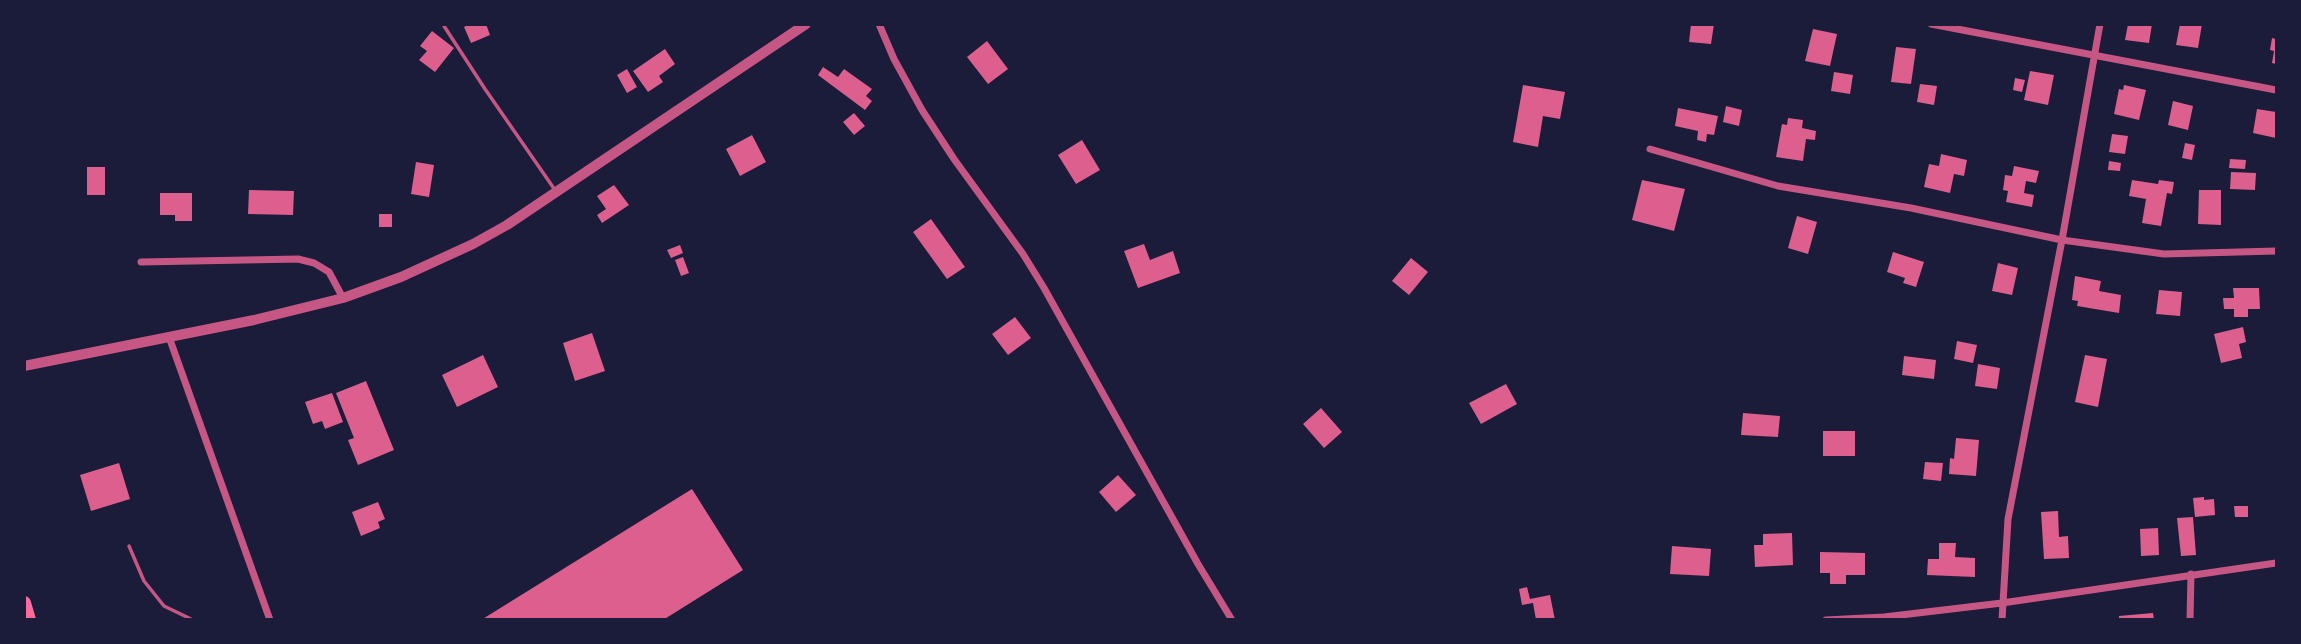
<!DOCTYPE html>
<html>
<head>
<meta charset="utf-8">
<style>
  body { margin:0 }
  #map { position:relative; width:2301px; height:644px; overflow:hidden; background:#1b1b3a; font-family:"PT Sans Narrow",sans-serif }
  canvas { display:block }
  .frame { position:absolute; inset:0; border:26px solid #1b1b3a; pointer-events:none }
</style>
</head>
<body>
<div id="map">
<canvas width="2301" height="644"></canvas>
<div class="frame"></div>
</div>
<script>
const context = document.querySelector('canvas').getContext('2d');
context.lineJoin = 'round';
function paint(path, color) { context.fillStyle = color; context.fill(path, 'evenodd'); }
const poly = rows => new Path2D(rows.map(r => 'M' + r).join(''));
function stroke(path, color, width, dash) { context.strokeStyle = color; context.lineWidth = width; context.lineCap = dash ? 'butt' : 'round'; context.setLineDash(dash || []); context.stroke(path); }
const building = poly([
  [470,24,486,24,490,35,471,43,464,27],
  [1691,24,1714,24,1711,44,1689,42],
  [2128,24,2152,24,2149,43,2125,40],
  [2180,24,2202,24,2198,48,2176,45],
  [1813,29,1837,34,1830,66,1805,61],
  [432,31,454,48,435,72,419,60,427,51,420,46],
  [2272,38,2276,39,2276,64,2272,63,2274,51,2270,50],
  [987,41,1008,69,988,84,967,57],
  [1896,47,1916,49,1911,84,1891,82],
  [665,49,675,64,659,76,663,82,648,92,633,71],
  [823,67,838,77,844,69,872,89,866,96,872,101,865,110,818,75],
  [627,69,637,87,627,93,617,75],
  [2030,71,2054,75,2048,105,2024,100],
  [1834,72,1853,75,1850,94,1831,91],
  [2015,78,2025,80,2022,92,2013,90],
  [1920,84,1937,86,1934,105,1917,102],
  [1523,85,1565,92,1560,119,1543,116,1538,147,1513,142],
  [2124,85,2146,90,2139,120,2114,114,2119,89,2123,90],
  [2173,101,2193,106,2188,130,2168,125],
  [1726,106,1742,110,1739,126,1723,122],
  [1678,108,1718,116,1714,135,1707,134,1706,142,1697,140,1698,131,1675,126],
  [2257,109,2276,112,2276,138,2253,133],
  [854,113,865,126,854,135,843,122],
  [1788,118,1803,120,1802,128,1816,131,1815,140,1806,139,1803,161,1776,157,1782,124,1787,125],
  [2112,134,2128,136,2125,154,2109,152],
  [752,135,766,162,740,176,726,149],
  [1082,140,1100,170,1076,184,1058,155],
  [2185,143,2195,145,2192,160,2182,158],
  [1941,154,1967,160,1964,176,1954,174,1950,193,1924,187,1929,164,1939,166],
  [2230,159,2246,160,2245,169,2229,168],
  [2109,161,2121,163,2120,171,2108,170],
  [416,162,434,165,429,197,411,194],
  [2014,166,2039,171,2036,183,2026,181,2024,193,2034,195,2032,207,2006,202,2008,191,2003,190,2005,175,2012,176],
  [87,167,105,167,105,195,87,195],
  [2231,172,2256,173,2255,190,2230,189],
  [1642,180,1685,189,1674,231,1632,220],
  [2132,180,2158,184,2159,180,2174,182,2172,194,2167,193,2161,226,2142,223,2146,199,2129,196],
  [614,185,629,205,602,223,597,215,606,209,597,196],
  [249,190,294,191,293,215,248,214],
  [2199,190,2221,190,2221,225,2198,224],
  [160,193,192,193,192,221,175,221,175,215,160,215],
  [379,214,392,214,392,227,379,227],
  [1797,216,1817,222,1808,254,1788,248],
  [931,219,965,267,947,279,913,232],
  [1144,244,1150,260,1173,251,1180,273,1138,288,1124,251],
  [680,245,683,253,671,258,667,250],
  [1893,252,1924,262,1916,287,1903,283,1905,278,1887,272],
  [683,257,689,273,681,276,675,260],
  [1411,258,1428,272,1409,295,1392,281],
  [1998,263,2018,268,2012,295,1992,291],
  [2075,276,2101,281,2099,291,2121,295,2119,313,2077,306,2078,301,2072,300],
  [2233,288,2259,288,2260,309,2248,309,2248,317,2234,317,2234,309,2224,309,2223,298,2234,298],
  [2159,290,2182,292,2180,316,2156,314],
  [1015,317,1031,338,1008,355,992,334],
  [2243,327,2246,342,2239,344,2242,358,2221,363,2214,334],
  [592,333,605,371,575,381,563,343],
  [1957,341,1977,345,1973,363,1954,359],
  [483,355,498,387,457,407,442,375],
  [2085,355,2107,359,2098,407,2075,402],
  [1904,356,1936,360,1934,379,1902,375],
  [1978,364,2000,368,1997,389,1975,386],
  [366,381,394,450,358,465,348,440,354,438,336,393],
  [1506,384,1517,404,1481,424,1469,403],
  [332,393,343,422,325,429,322,421,313,424,305,402],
  [1321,408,1342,432,1324,448,1303,424],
  [1743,413,1780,416,1778,437,1741,435],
  [1823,431,1855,431,1855,456,1823,456],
  [1956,438,1979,440,1976,476,1949,474,1950,458,1954,459],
  [1925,462,1943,463,1941,481,1923,479],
  [119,463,130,499,91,511,80,475],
  [1118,475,1136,495,1116,512,1099,492],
  [692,489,743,570,663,620,481,620],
  [2204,497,2204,500,2214,499,2215,515,2195,517,2193,498],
  [378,502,385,519,378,522,380,528,361,536,352,512],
  [2234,506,2248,506,2248,517,2235,517],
  [2058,511,2059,537,2068,536,2069,558,2044,559,2041,512],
  [2193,517,2196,555,2181,556,2177,518],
  [2158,528,2159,555,2141,556,2140,529],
  [1792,533,1793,565,1755,567,1754,545,1763,545,1763,534],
  [1939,543,1956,543,1955,557,1975,558,1975,577,1927,575,1928,559,1939,559],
  [1672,546,1711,549,1709,576,1670,574],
  [1820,552,1865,553,1865,575,1846,575,1846,584,1830,584,1830,573,1820,573],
  [1527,587,1530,599,1550,595,1555,620,1536,620,1533,603,1522,605,1519,589],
  [2153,613,2154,620,2119,620,2119,616]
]);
const service = poly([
  [444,26,485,89,555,190],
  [129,546,144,581,164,606,193,620]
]);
const minor = poly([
  [879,24,894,59,922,110,954,159,1023,254,1044,288,1198,564,1232,620],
  [1931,24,2276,90],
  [1650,149,1778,186,1911,208,2062,240,2164,254,2276,251],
  [141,262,298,259,314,263,329,272,343,298],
  [169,337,270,620],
  [1826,620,1884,617,2002,603,2276,563],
  [2002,620,2008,519,2062,240,2100,24],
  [2190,620,2191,574]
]);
const tertiary = poly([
  [24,366,254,320,343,298,401,277,473,244,507,225,806,24]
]);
const motorway = poly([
  [24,603,29,620]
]);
paint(building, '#dd5f8e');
stroke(service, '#c65784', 3.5);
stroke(minor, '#c65784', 7);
stroke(tertiary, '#c65784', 10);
stroke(motorway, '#ff6b9d', 14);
</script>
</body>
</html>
